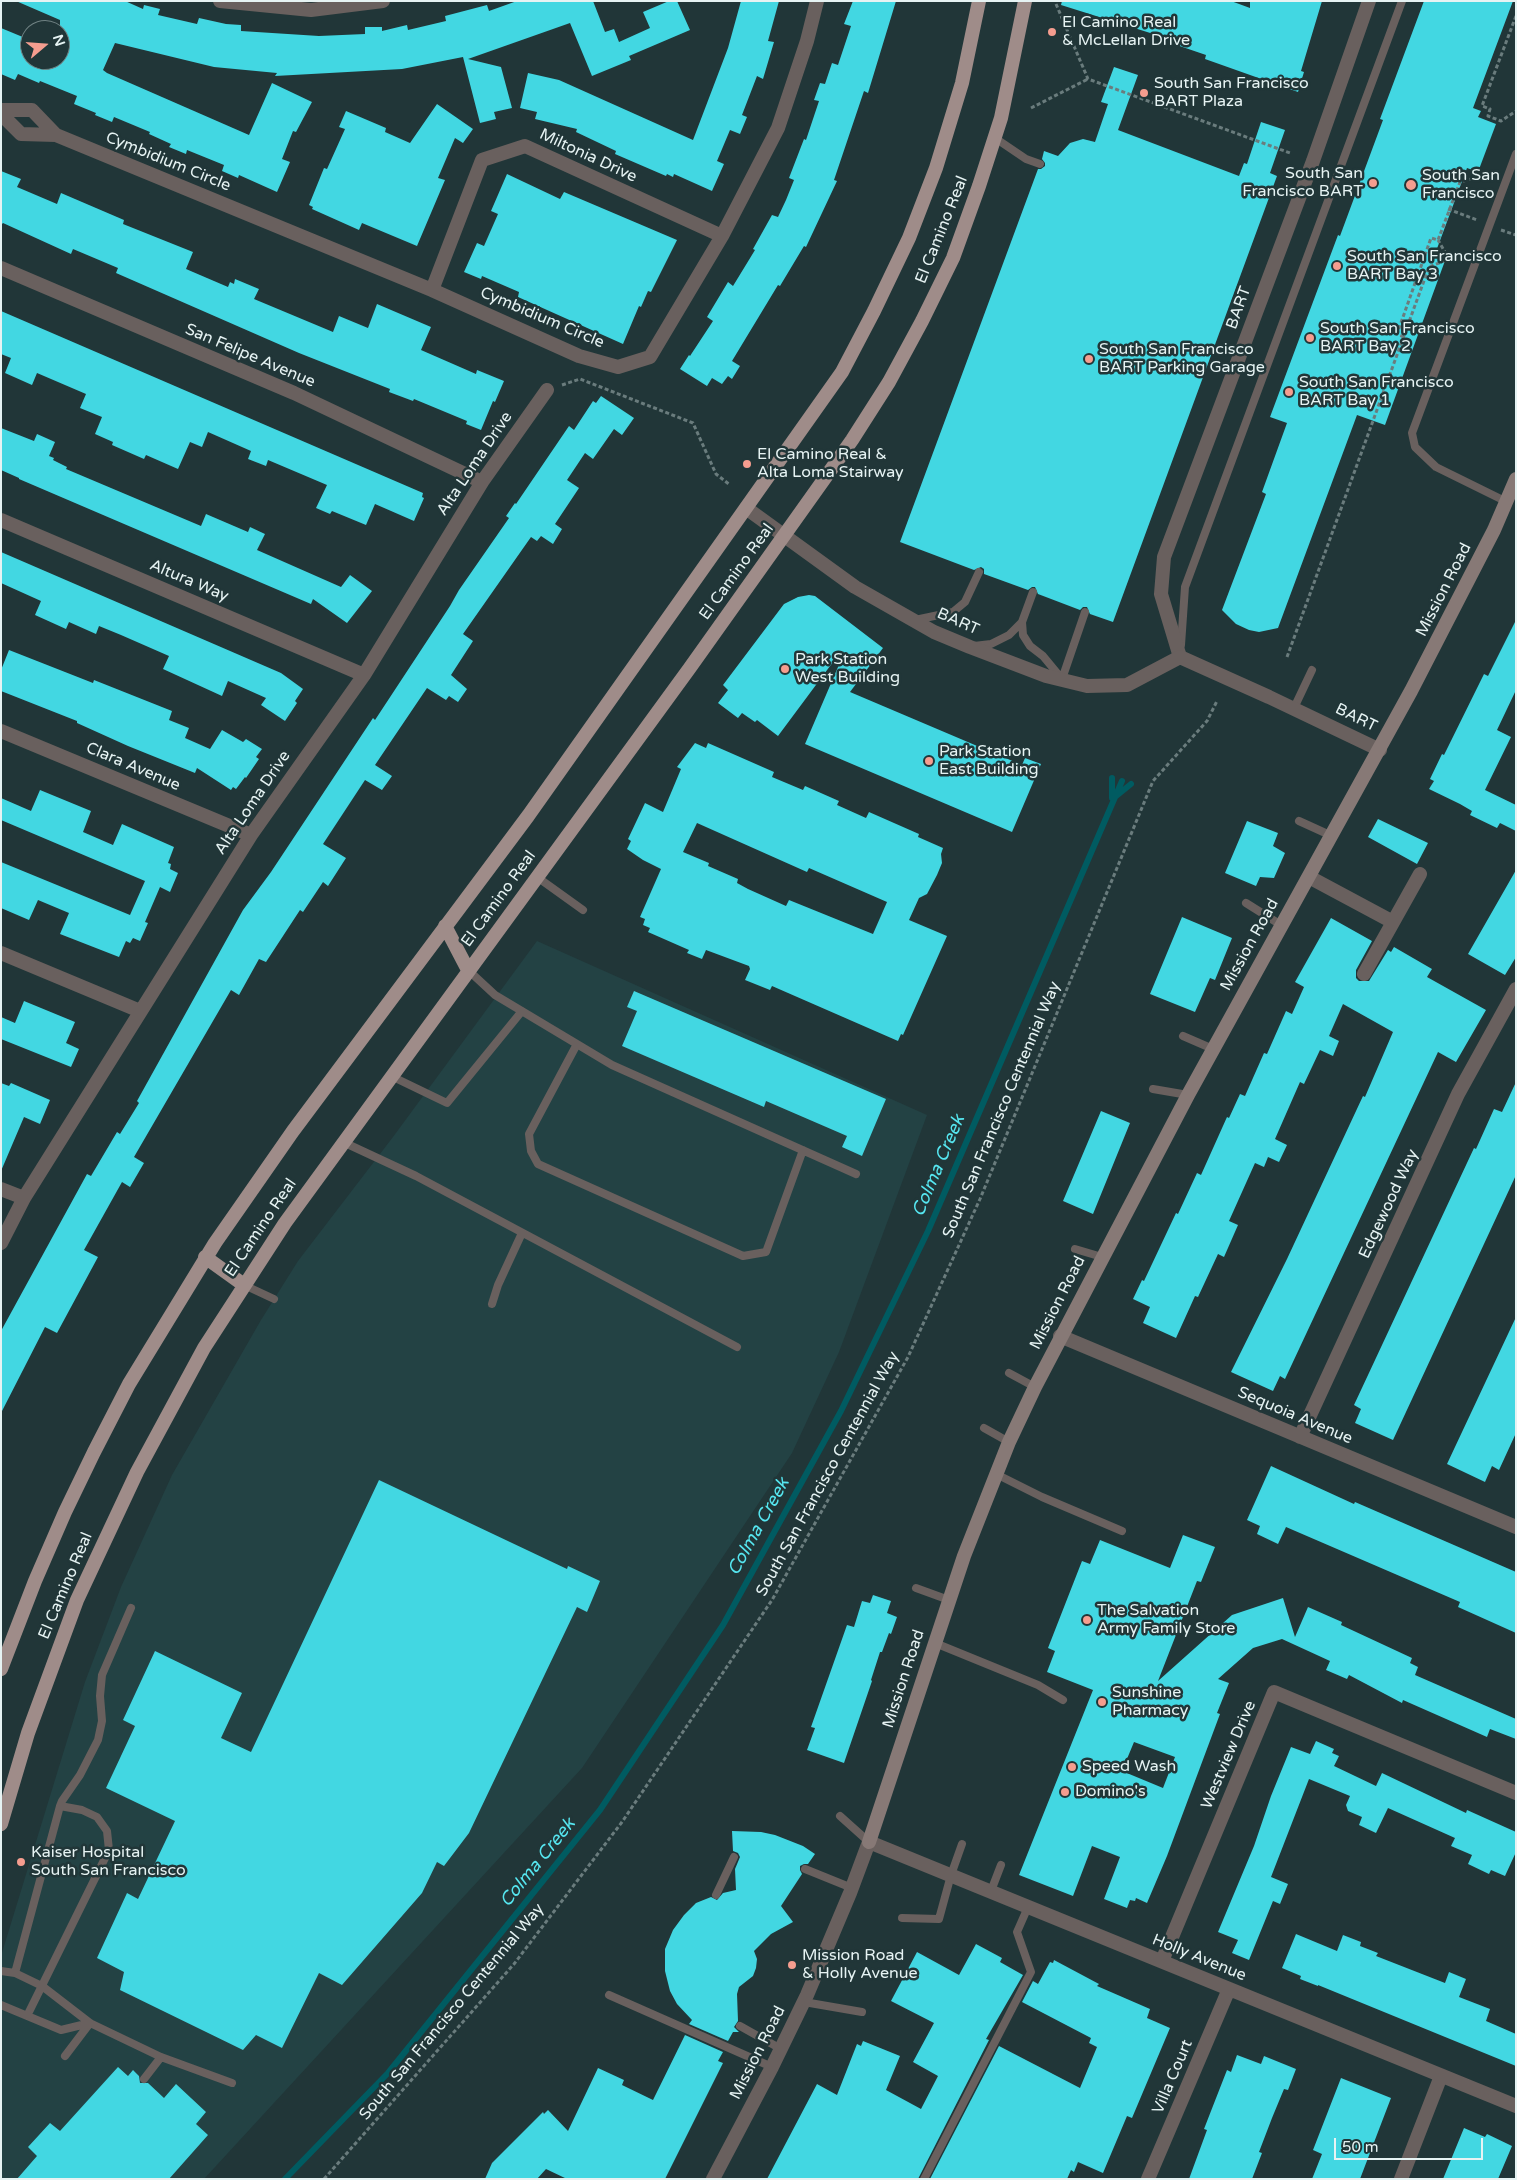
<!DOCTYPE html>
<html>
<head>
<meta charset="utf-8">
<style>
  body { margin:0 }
  #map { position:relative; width:1517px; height:2180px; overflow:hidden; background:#213638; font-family:"Varela Round",sans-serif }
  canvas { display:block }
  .frame { position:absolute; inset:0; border:2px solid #e6f3f3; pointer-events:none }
  .north { position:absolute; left:20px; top:20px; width:50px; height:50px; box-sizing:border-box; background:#213638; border:1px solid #708283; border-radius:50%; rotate:72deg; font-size:14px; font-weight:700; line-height:20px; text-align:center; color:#e6f3f3 }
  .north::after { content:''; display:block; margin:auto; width:18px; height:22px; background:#f59d8f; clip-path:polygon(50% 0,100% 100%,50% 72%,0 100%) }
  .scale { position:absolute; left:1334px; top:2138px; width:149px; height:22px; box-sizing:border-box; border:2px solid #e6f3f3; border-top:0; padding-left:6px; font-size:15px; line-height:18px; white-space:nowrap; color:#e6f3f3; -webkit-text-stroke:4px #213638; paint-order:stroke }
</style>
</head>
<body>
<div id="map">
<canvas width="1517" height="2180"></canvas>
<div class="frame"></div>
<div class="north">N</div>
<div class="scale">50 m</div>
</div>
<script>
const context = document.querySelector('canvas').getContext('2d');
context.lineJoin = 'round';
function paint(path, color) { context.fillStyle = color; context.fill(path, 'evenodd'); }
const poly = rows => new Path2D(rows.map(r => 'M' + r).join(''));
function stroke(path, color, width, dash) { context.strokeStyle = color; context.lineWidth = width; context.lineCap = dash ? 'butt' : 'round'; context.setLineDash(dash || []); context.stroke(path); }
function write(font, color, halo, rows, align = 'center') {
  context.font = font + ' "Varela Round",sans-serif'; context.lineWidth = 5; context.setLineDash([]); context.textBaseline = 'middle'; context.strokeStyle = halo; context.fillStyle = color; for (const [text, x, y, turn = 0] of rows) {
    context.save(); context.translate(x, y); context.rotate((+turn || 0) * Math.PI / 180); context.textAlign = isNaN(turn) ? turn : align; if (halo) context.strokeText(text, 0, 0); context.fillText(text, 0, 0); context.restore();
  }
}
const built = poly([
  [537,941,927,1115,839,1352,792,1453,582,1768,204,2179,1,2179,1,1956,85,1682,121,1587,172,1475,261,1320,298,1261,393,1137]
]);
const stream = poly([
  [1112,778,1112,798],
  [1115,797,1131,784],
  [285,2179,388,2073,600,1810,723,1625,841,1411,928,1231,1122,781]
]);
const building = poly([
  [16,1,125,1,143,9,144,5,160,9,158,15,197,24,199,18,226,24,241,25,241,31,319,36,365,34,365,27,382,27,382,31,407,25,408,30,446,21,445,16,487,5,489,11,517,1,593,1,605,32,614,29,619,42,650,28,643,12,669,1,677,1,690,30,629,56,631,60,592,76,570,23,468,59,501,67,512,108,494,112,496,119,480,123,463,57,402,69,275,76,277,73,214,67,115,43,103,70,107,73,249,135,272,83,312,102,296,132,293,131,282,159,290,162,277,192,239,175,238,178,222,171,224,165,187,150,186,154,169,147,171,144,149,134,150,132,114,117,112,122,95,115,96,113,74,104,77,96,40,81,39,83,18,74,15,80,1,74,1,28,30,40,30,60,60,60,60,20],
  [741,1,779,1,768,41,774,42,763,79,757,76,742,115,747,117,740,134,730,130,717,161,724,164,712,191,674,174,673,177,667,174,666,176,615,154,616,151,576,132,577,129,535,119,537,112,520,108,528,73,559,80,693,140,728,48],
  [853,1,896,1,868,93,864,91,834,180,837,181,806,247,804,246,780,286,778,285,732,361,740,366,732,379,728,376,722,384,712,378,707,386,680,369,689,355,690,356,713,321,707,317,728,282,733,286,755,250,753,249,772,215,778,217,786,200,794,180,789,178,804,139,806,140,819,101,814,100,820,83,825,84,832,63,838,65,851,26,844,24],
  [1062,1,1231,1,1250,8,1250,1,1322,1,1301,71,1304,72,1298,92,1205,59,1206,55,1162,40,1163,37,1061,5],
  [1424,1,1513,1,1473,108,1481,111,1478,117,1496,124,1478,172,1467,168,1435,254,1446,258,1385,425,1357,415,1278,628,1259,632,1249,630,1236,624,1222,610,1266,494,1262,492,1287,423,1270,417,1338,235,1340,236,1383,120,1380,119],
  [1114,67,1138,75,1118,130,1239,176,1244,163,1247,164,1261,122,1285,130,1270,173,1277,176,1113,622,1090,614,1087,607,1083,607,1080,610,1038,594,1035,587,1032,587,1028,590,984,574,984,569,981,567,974,570,900,542,1038,169,1041,169,1045,166,1045,163,1042,159,1044,151,1058,156,1070,143,1083,139,1095,142,1108,104,1101,102],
  [437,104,473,129,463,143,455,138,438,178,445,180,417,246,362,223,359,230,312,209,313,207,309,205,324,168,327,169,345,129,339,127,346,111,386,128,385,132,410,143],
  [1,171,21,179,17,187,57,204,61,193,124,220,123,224,193,252,186,269,228,287,230,282,234,284,235,279,259,289,254,299,333,332,339,316,368,328,377,304,431,327,421,350,476,374,477,370,504,381,495,402,493,401,481,430,466,424,467,421,414,399,413,401,389,392,390,389,299,353,116,273,118,268,73,249,71,254,3,223,1,225],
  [507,174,560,199,564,192,677,240,651,292,648,291,641,307,639,306,623,344,518,297,519,292,482,276,481,279,464,272,477,243,484,246,498,214,491,211],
  [1,311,423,493,422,497,424,498,414,521,375,504,366,525,332,511,330,514,316,508,327,485,268,460,266,466,248,459,251,451,208,432,202,447,190,442,178,469,146,455,144,459,112,445,113,442,95,434,102,417,80,408,86,394,37,373,32,385,5,373,11,358,1,354],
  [601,396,634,418,622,435,614,429,593,459,585,453,567,480,579,488,555,524,562,529,553,544,541,536,537,541,531,537,463,634,473,641,451,675,467,689,458,702,449,696,446,700,427,688,375,765,392,776,382,790,365,780,323,844,346,858,328,886,323,882,303,912,300,910,266,962,259,959,239,995,231,990,134,1157,144,1163,130,1187,122,1182,84,1250,98,1257,57,1333,45,1327,1,1413,1,1331,87,1174,91,1176,117,1132,120,1134,139,1103,137,1101,243,910,271,872,373,718,375,720,450,606,459,590,509,518,506,516,515,503,516,504,569,426,574,430,593,401,596,403],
  [1,428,34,441,37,434,55,442,49,456,54,458,53,460,67,467,66,469,201,526,206,514,248,532,250,527,265,534,257,550,341,587,350,575,372,591,347,623,313,599,311,604,19,479,19,478,1,470],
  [1,552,281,673,303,689,295,701,297,703,285,721,261,705,266,698,228,681,222,696,163,669,169,656,121,635,99,626,96,634,69,622,66,629,35,615,41,601,1,583],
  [809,595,815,596,883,648,850,692,1022,765,1025,758,1041,764,1012,832,805,744,841,660,836,658,778,736,757,720,755,722,742,713,738,718,718,703,728,690,723,685,784,604,798,597],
  [1516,620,1516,690,1497,730,1511,737,1485,790,1516,805,1516,831,1500,823,1497,828,1470,815,1472,811,1460,804,1429,789,1434,781,1430,779,1442,754,1444,755,1484,674,1488,676],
  [9,650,93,683,94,680,172,711,169,720,189,728,185,738,210,749,222,730,243,742,246,739,262,749,256,757,259,759,246,778,245,777,236,789,233,787,231,790,197,768,195,773,128,746,77,723,77,721,1,691,1,670],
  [695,743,706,748,708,743,774,772,772,777,803,790,805,786,839,801,837,805,866,818,869,812,919,834,918,837,943,848,941,854,942,863,937,875,927,894,919,898,909,920,947,936,903,1035,901,1034,898,1041,772,986,770,990,745,980,750,969,749,966,706,950,702,959,687,953,689,950,648,932,650,928,643,925,645,919,640,917,661,869,643,860,627,849,631,841,628,839,645,803,663,812,681,769,677,767],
  [697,823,807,872,809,868,887,902,873,934,789,900,786,906,748,889,737,883,738,879,708,866,709,863,683,852],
  [40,790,91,811,83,832,113,845,122,824,174,847,168,863,171,864,170,869,178,873,170,892,160,887,145,922,148,923,140,941,133,938,130,943,126,941,119,957,60,934,69,913,38,900,29,920,1,908,1,862,130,915,145,881,1,820,1,798,31,811],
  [1378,819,1428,843,1417,864,1368,837],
  [1247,821,1278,833,1273,846,1285,853,1274,878,1260,877,1256,886,1225,873],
  [1516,870,1516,957,1505,975,1468,954],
  [1182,917,1232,938,1215,980,1210,978,1195,1012,1150,994],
  [1331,918,1372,941,1356,970,1356,978,1359,981,1369,981,1388,950,1391,952,1394,947,1432,969,1427,977,1486,1010,1456,1062,1438,1052,1285,1379,1280,1376,1273,1391,1231,1372,1287,1259,1363,1096,1365,1097,1393,1032,1343,1004,1329,1036,1339,1041,1333,1056,1320,1050,1304,1084,1300,1082,1275,1139,1287,1145,1279,1162,1268,1157,1264,1167,1255,1163,1229,1221,1238,1225,1224,1257,1218,1254,1198,1297,1195,1296,1176,1338,1143,1323,1150,1307,1133,1299,1142,1280,1144,1281,1176,1213,1178,1214,1197,1173,1201,1175,1227,1117,1229,1118,1240,1094,1245,1096,1264,1053,1267,1054,1286,1011,1292,1014,1304,987,1295,982],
  [634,991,886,1099,862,1156,842,1147,847,1136,766,1101,764,1107,622,1046,637,1011,627,1007],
  [24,1001,75,1022,66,1043,79,1049,71,1067,1,1039,1,1017,15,1023],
  [1516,1082,1516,1175,1393,1440,1355,1423,1361,1409,1354,1405,1474,1148,1476,1149,1494,1109,1502,1112],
  [1,1083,9,1086,11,1083,50,1100,40,1124,24,1117,1,1171],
  [1101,1111,1130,1123,1093,1214,1063,1201],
  [1516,1317,1516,1433,1499,1470,1492,1466,1485,1482,1447,1464],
  [1271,1466,1354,1504,1355,1502,1516,1572,1516,1633,1458,1607,1460,1602,1286,1527,1278,1544,1257,1534,1260,1526,1247,1520],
  [379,1480,567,1569,568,1566,600,1581,587,1612,577,1607,469,1833,444,1866,437,1862,422,1893,342,1985,319,1973,282,2048,256,2035,243,2050,120,1990,124,1972,97,1958,127,1893,138,1899,175,1821,106,1788,135,1726,123,1720,155,1651,242,1693,221,1738,251,1752],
  [1183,1535,1215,1547,1201,1582,1197,1581,1158,1681,1232,1615,1283,1598,1295,1637,1308,1607,1342,1622,1341,1625,1412,1658,1410,1663,1418,1667,1415,1675,1516,1719,1516,1739,1490,1729,1487,1737,1403,1700,1402,1703,1349,1675,1347,1679,1326,1670,1330,1661,1282,1639,1253,1648,1218,1679,1229,1683,1217,1713,1220,1714,1167,1856,1147,1903,1136,1898,1135,1901,1130,1900,1127,1908,1104,1899,1120,1857,1092,1846,1073,1896,1019,1875,1093,1690,1047,1672,1055,1651,1048,1648,1082,1561,1090,1564,1100,1540,1170,1568],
  [1134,1742,1175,1757,1163,1788,1122,1771],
  [873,1595,891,1601,887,1613,897,1617,891,1634,889,1633,882,1652,880,1652,871,1680,872,1681,844,1763,807,1750,815,1728,811,1727,847,1625,854,1627,862,1601,870,1603],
  [1316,1741,1334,1749,1332,1753,1339,1756,1334,1766,1376,1786,1382,1773,1466,1813,1467,1810,1516,1832,1516,1852,1505,1876,1491,1870,1489,1874,1468,1864,1472,1855,1451,1846,1455,1838,1388,1808,1376,1833,1359,1825,1362,1817,1348,1811,1346,1805,1350,1796,1309,1779,1271,1877,1288,1884,1280,1904,1273,1901,1249,1960,1232,1953,1238,1940,1218,1932,1254,1846,1271,1796,1291,1747,1310,1754],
  [732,1831,761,1832,775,1835,803,1846,815,1854,808,1864,804,1864,800,1866,800,1870,802,1874,781,1906,793,1922,771,1934,754,1951,757,1959,756,1968,753,1976,739,1987,737,1994,738,2021,734,2027,739,2032,733,2032,728,2041,689,2024,692,2020,677,2004,670,1991,665,1971,665,1949,673,1930,684,1915,696,1903,711,1897,717,1900,723,1893,736,1890,735,1869,740,1857,738,1853,733,1851],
  [1296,1934,1337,1951,1343,1935,1361,1942,1360,1946,1378,1953,1376,1956,1445,1983,1449,1972,1466,1979,1459,1997,1490,2009,1486,2021,1516,2034,1516,2066,1318,1985,1318,1986,1300,1979,1301,1976,1282,1968],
  [976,1944,1002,1958,1000,1962,1023,1975,986,2039,989,2040,918,2179,767,2179,817,2084,837,2095,857,2044,861,2046,863,2041,900,2056,886,2090,921,2109,938,2076,913,2062,934,2023,891,2001,917,1952,959,1975],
  [1054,1960,1099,1984,1097,1986,1150,2009,1147,2018,1170,2028,1132,2118,1127,2116,1103,2173,1078,2162,1074,2172,1071,2170,1067,2179,930,2179,999,2046,1080,2088,1097,2047,1089,2043,1091,2038,1022,2002,1033,1981,1038,1984,1050,1962,1053,1963],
  [685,2035,723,2052,718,2061,723,2063,665,2179,567,2179,546,2169,537,2179,485,2179,492,2163,543,2112,544,2114,548,2110,568,2131,598,2068,624,2080,622,2085,653,2100],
  [1237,2055,1261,2064,1264,2056,1296,2069,1288,2090,1284,2089,1272,2118,1259,2152,1262,2153,1252,2179,1189,2179,1207,2130,1204,2129,1211,2111,1227,2070,1231,2072],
  [118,2067,128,2076,133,2070,139,2076,140,2083,148,2083,164,2098,176,2084,206,2112,196,2124,208,2135,169,2179,17,2179,37,2156,28,2147,50,2123,60,2131],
  [1341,2078,1391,2098,1360,2179,1312,2179,1322,2154,1313,2150],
  [1464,2128,1485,2137,1487,2134,1512,2146,1498,2179,1443,2179]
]);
const path = poly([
  [1056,4,1088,79,1290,153],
  [1516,16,1482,106,1490,109,1488,116,1501,121,1516,111],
  [1031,108,1088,79],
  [1448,209,1477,220],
  [1501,230,1516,235],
  [1404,337,1397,334,1431,238,1438,240,1460,182,1479,177],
  [562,385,580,379,693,423,716,474,730,485],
  [1287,657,1429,267,1449,259,1438,240],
  [324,2179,514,1964,622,1822,772,1600,908,1357,980,1199,1153,781,1207,721,1217,701]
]);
const service = poly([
  [995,138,1026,159,1040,164],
  [1507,502,1436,467,1415,447,1412,433,1516,154],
  [1033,592,1022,622,1023,635,1030,646,1043,656,1062,679],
  [915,620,953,612,965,602,979,572],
  [1181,645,1185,587,1402,1],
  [974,646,991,644,1009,635,1022,622],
  [1062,679,1085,612],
  [1294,708,1312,670],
  [1299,821,1332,836],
  [537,877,583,910],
  [1246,903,1281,925],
  [468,970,495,995,612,1065,856,1174],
  [1183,1036,1213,1049],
  [577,1044,529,1134,531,1151,538,1164,743,1256,766,1252,803,1150],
  [391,1076,447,1103,522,1011],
  [1153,1089,1188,1095],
  [343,1142,416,1176,737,1347],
  [1075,1249,1102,1257],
  [244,1285,274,1299],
  [492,1304,498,1285,522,1233],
  [1009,1373,1035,1387],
  [984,1428,1009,1442],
  [996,1474,1042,1497,1122,1531],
  [916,1588,949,1600],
  [935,1643,1038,1685,1063,1700],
  [60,1806,62,1801,80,1775,98,1740,102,1721,100,1696,102,1675,131,1608],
  [840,1816,869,1842],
  [805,1869,852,1888],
  [991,1891,1001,1865],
  [716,1895,734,1857],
  [902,1918,939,1919,951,1875,962,1844],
  [1,1971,15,1973,42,1986,90,2023,161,2057,232,2083],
  [15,1973,60,1806,82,1810,97,1817,107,1831,109,1850,27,2016],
  [609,1995,772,2067],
  [804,2002,862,2012],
  [1,2005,61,2030,90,2023],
  [740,2026,781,2049],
  [65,2056,90,2023],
  [144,2079,161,2057],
  [924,2179,1031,1972,1017,1932,1028,1907]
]);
const minor = poly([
  [220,1,311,10,383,1],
  [1,110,32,110,56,135],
  [1,114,21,134,56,135,432,290,579,356,618,367,650,357,722,236,778,128,807,41,817,1],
  [1,268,294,393,482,482],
  [432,290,482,160,525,146,722,236],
  [1,520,364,675],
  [1180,657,1161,594,1164,557,1313,161,1369,1],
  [1,731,251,835],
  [1309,877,1393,922],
  [1,953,140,1011],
  [1364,974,1420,874],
  [1,1189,24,1198],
  [1,1243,24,1198,251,835,364,675,482,482,547,390],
  [1060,1336,1516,1527],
  [1300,1437,1458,1094,1516,989],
  [869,1842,1516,2106],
  [1162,1961,1274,1692,1516,1793],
  [1148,2179,1229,1989],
  [1401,2179,1441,2076]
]);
const tertiary = poly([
  [746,508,855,587,934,632,970,647,1046,676,1087,686,1127,685,1180,657,1269,697,1380,750],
  [713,2179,772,2067,807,1995,850,1893,869,1842]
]);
const secondary = poly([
  [869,1842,964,1556,1009,1442,1035,1387,1188,1095,1411,691,1494,530,1516,479]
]);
const primary = poly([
  [445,926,468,970],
  [205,1257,244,1285],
  [1,1669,35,1581,65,1512,94,1452,129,1384,215,1243,293,1131,528,816,842,372,874,311,909,238,936,168,962,83,979,1],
  [1,1824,28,1733,77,1600,137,1472,204,1348,285,1223,689,669,852,440,889,382,922,321,953,258,979,186,1001,118,1025,1]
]);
const markers = [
  [1052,32,5,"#f59d8f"],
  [1144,93,5,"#f59d8f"],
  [1373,183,5,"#f59d8f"],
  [1411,185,6,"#f59d8f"],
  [1337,266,5,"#f59d8f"],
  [1310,338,5,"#f59d8f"],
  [1089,359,5,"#f59d8f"],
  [1289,392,5,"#f59d8f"],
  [747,464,5,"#f59d8f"],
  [785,669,5,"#f59d8f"],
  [929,761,5,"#f59d8f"],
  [1087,1620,5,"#f59d8f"],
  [1102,1702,5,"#f59d8f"],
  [1072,1767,5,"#f59d8f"],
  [1065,1792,5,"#f59d8f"],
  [21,1862,5,"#f59d8f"],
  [792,1965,5,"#f59d8f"]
];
const poiNames = [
  ["El Camino Real",1062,23],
  ["& McLellan Drive",1062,41],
  ["South San Francisco",1154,84],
  ["BART Plaza",1154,102],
  ["South San",1363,174,"right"],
  ["Francisco BART",1363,192,"right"],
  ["South San",1422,176],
  ["Francisco",1422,194],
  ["South San Francisco",1347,257],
  ["BART Bay 3",1347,275],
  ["South San Francisco",1320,329],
  ["BART Bay 2",1320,347],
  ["South San Francisco",1099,350],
  ["BART Parking Garage",1099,368],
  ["South San Francisco",1299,383],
  ["BART Bay 1",1299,401],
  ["El Camino Real &",757,455],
  ["Alta Loma Stairway",757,473],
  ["Park Station",795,660],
  ["West Building",795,678],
  ["Park Station",939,752],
  ["East Building",939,770],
  ["The Salvation",1097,1611],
  ["Army Family Store",1097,1629],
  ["Sunshine",1112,1693],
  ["Pharmacy",1112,1711],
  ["Speed Wash",1082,1767],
  ["Domino's",1075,1792],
  ["Kaiser Hospital",31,1853],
  ["South San Francisco",31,1871],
  ["Mission Road",802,1956],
  ["& Holly Avenue",802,1974]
];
const streetNames = [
  ["Miltonia Drive",588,156,25],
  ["Cymbidium Circle",168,162,22],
  ["El Camino Real",942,230,-68],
  ["BART",1239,308,-70],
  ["Cymbidium Circle",542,318,23],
  ["San Felipe Avenue",250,356,23],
  ["Alta Loma Drive",475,464,-56],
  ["El Camino Real",737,572,-54],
  ["Altura Way",189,581,23],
  ["Mission Road",1444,590,-63],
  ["BART",958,622,24],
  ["BART",1356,718,26],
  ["Clara Avenue",133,767,23],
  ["Alta Loma Drive",253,803,-56],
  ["El Camino Real",499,899,-54],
  ["Mission Road",1250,945,-61],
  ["South San Francisco Centennial Way",1002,1110,-67],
  ["Edgewood Way",1389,1204,-65],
  ["El Camino Real",261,1228,-56],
  ["Mission Road",1058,1303,-63],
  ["Sequoia Avenue",1295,1416,23],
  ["South San Francisco Centennial Way",828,1474,-61],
  ["El Camino Real",66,1586,-67],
  ["Mission Road",904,1679,-72],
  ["Westview Drive",1229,1755,-67],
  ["Holly Avenue",1199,1958,22],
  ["South San Francisco Centennial Way",452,2012,-50],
  ["Mission Road",758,2053,-63],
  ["Villa Court",1173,2077,-67]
];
const waterNames = [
  ["Colma Creek",939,1166,-67],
  ["Colma Creek",759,1527,-61],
  ["Colma Creek",538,1863,-51]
];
paint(built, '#234244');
stroke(stream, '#005b61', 6);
paint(building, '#42d7e2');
stroke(path, '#6a7c7d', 3, [4, 2.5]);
stroke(service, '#69605e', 8);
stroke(minor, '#69605e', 14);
stroke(tertiary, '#69605e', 14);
stroke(secondary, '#877976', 14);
stroke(primary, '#9f8c89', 14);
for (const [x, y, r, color] of markers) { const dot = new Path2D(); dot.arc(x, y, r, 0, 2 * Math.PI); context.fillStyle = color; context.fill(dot); stroke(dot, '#213638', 2); }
write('16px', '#e6f3f3', '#213638', poiNames, 'left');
write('16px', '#e6f3f3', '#213638', streetNames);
write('italic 18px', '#56e6f0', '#213638', waterNames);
</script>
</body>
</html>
